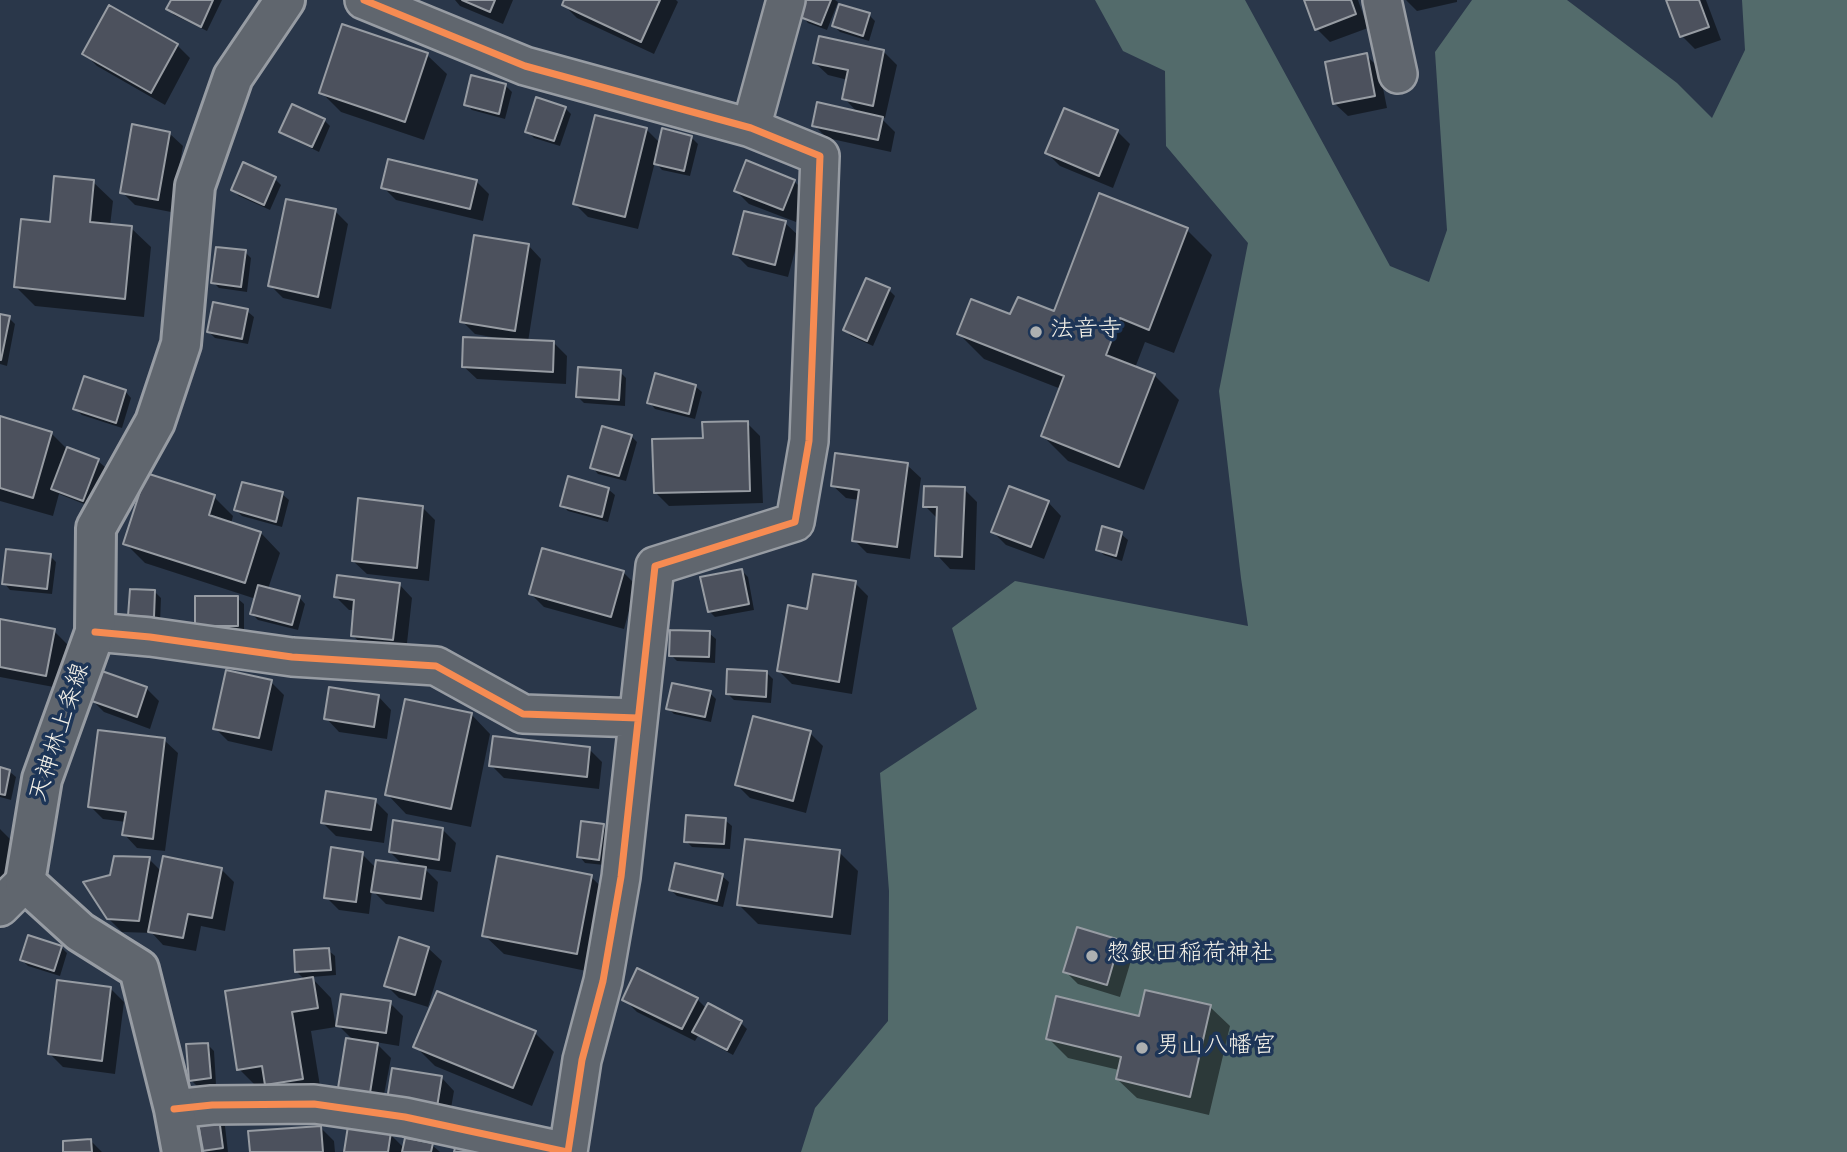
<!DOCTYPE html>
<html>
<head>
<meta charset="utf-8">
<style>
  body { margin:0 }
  canvas { display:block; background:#2a374a }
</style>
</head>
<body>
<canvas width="1847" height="1152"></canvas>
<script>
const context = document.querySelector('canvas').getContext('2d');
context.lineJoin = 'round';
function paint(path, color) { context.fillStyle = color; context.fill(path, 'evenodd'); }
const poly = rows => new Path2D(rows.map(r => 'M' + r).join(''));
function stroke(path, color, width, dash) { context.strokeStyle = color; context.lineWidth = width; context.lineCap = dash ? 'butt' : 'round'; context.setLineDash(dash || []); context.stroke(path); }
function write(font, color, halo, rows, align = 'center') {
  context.font = font + ' "Indie Flower","Klee One",sans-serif'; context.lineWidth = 7; context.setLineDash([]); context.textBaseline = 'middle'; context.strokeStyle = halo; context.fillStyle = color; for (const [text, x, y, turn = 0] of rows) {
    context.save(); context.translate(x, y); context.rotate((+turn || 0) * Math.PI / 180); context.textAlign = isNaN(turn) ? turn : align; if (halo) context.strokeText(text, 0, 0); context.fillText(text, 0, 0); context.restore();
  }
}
const green = poly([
  [1095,0,1245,0,1390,266,1429,282,1447,230,1435,52,1472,0,1567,0,1677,83,1712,118,1745,50,1742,0,1847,0,1847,1152,801,1152,815,1108,888,1021,889,891,880,773,977,709,952,628,1015,581,1248,626,1241,578,1219,391,1248,243,1166,146,1165,71,1123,51]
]);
const shadow = poly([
  [173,0,222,0,207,31,174,15,168,9],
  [455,0,513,0,503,24,460,6],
  [566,0,676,0,678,2,654,54,577,18,564,5],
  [807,0,835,0,838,2,827,30,808,23,802,16],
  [1306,0,1358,0,1368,28,1330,42,1317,29],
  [1406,0,1457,0,1457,2,1417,11],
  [1668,0,1706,0,1721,40,1695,49,1682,36],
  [869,15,875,21,869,41,840,32,834,26],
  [177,45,190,58,165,105,97,66,84,53],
  [884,52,897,65,885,118,880,117,895,132,891,152,827,138,814,125,859,114,844,98,848,80,828,75,814,62],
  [427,55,447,74,424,140,341,112,321,92],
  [1366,55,1379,68,1387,108,1348,116,1334,103],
  [506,86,512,92,505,119,472,110,466,104],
  [565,108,571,114,560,146,534,138,527,131],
  [324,120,330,126,319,152,288,137,281,131],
  [646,129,661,144,691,137,698,144,690,176,662,170,655,162,638,229,588,217,575,204],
  [1117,131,1130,144,1113,188,1060,166,1047,153],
  [169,133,183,146,171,212,135,205,122,192],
  [275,179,281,185,270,210,239,196,233,190],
  [476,181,489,194,483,221,396,200,383,187],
  [794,181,807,194,796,222,749,204,736,191],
  [93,182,113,201,110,226,131,228,151,247,144,317,35,306,16,287,51,224],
  [335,211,348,224,331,309,283,298,270,285],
  [785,223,799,236,788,277,748,267,735,254],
  [1187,230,1212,255,1174,353,1145,342,1135,368,1154,375,1179,400,1144,490,1068,461,1043,436,1061,389,984,359,959,334,1011,316,1055,313],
  [528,245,541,259,528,342,554,343,567,356,566,384,477,379,463,366,496,340,497,338,475,334,462,321],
  [245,252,251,258,247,292,219,288,213,282],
  [889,290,895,296,873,346,851,336,845,330],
  [247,311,254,317,248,344,215,338,209,332],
  [0,316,9,318,15,324,7,366,0,364],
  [620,372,626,378,625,406,584,403,578,397],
  [695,386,702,392,695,419,655,409,649,402],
  [125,391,131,398,122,428,82,415,75,409],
  [0,418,51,433,66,448,98,461,105,467,89,506,59,494,53,516,0,501],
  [747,423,760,436,763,503,669,506,656,493,704,440],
  [631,436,637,442,626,481,598,474,592,467],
  [907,465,921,478,910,559,867,553,854,540,859,500,846,498,832,485],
  [608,489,615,495,608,522,568,511,562,505],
  [964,489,977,502,975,570,950,569,937,555,938,519,925,506],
  [282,494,289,500,282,527,242,516,236,510],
  [214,497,233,516,231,524,261,533,280,553,268,589,299,597,305,604,298,630,258,620,252,614,256,599,145,563,125,543],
  [1048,502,1061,516,1044,559,1006,545,993,532],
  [422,507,435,520,429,581,367,574,353,561],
  [1121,534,1128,540,1122,561,1104,555,1098,549],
  [50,556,56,562,52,594,10,590,4,583],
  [742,571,748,577,754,610,715,617,709,611],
  [623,572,636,585,624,629,544,607,531,594],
  [855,583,868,596,852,694,792,684,779,671,809,611],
  [399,584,412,598,406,652,366,648,352,635,355,610,349,610,336,597],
  [155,592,161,598,160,623,136,622,130,616],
  [237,598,244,604,244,632,197,625],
  [0,621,54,631,67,644,59,688,0,677],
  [709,633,716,639,715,663,677,661,671,655],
  [767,673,773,679,771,703,734,700,728,694],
  [271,682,284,695,272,751,228,741,215,728],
  [146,688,159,701,150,729,104,712,91,699],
  [710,693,716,699,711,722,674,714,668,708],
  [378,696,391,710,387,739,339,732,326,718],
  [471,714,490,734,471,827,406,814,387,794],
  [810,733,823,746,806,813,750,798,737,785],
  [164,740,178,753,165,851,137,848,124,834,126,822,103,819,90,806],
  [589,749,602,762,599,789,504,778,491,765],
  [0,769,9,771,16,777,11,800,0,797],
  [375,801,388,814,384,843,336,836,323,823],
  [725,820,732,826,730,849,692,847,686,841],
  [603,826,609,832,604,865,585,863,579,856],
  [0,829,13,842,0,892],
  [443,830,456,843,451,872,424,868,438,882,434,912,386,904,372,890,369,914,339,910,326,897,362,854,376,868,404,866,390,852],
  [839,852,858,871,851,935,758,924,739,905],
  [149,859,162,872,221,869,234,882,225,931,201,926,196,951,163,945,152,933,122,932,108,918,112,876],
  [722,876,729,882,723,907,677,896,671,890],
  [591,877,611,896,596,973,504,954,484,935],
  [1119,941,1133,954,1120,997,1078,984,1065,971],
  [61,947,67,953,60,976,28,966,22,960],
  [428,948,442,961,428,1007,399,998,386,985],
  [328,950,335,956,336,975,311,977,331,998,336,1027,311,1031,322,1098,258,1088,239,1069,305,980,297,972],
  [111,989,124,1002,115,1074,63,1067,50,1054],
  [624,999,697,999,707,1009,741,1023,747,1029,733,1055,698,1036,695,1041,637,1012],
  [390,1003,403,1016,399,1046,375,1042,391,1058,382,1105,353,1100,340,1087,354,1041,338,1025],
  [1210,1007,1230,1026,1209,1115,1137,1098,1117,1079,1119,1070,1068,1058,1048,1038,1140,1018],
  [535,1033,554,1052,532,1106,435,1066,415,1046],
  [207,1044,214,1051,216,1084,197,1086,191,1080],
  [441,1077,454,1091,449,1120,402,1113],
  [218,1120,225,1126,228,1152,206,1152,204,1150],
  [321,1128,334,1141,335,1152,251,1152],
  [390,1134,405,1149,432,1145,440,1152,346,1152],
  [91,1141,102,1152,65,1152]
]);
const building = poly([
  [171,0,213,0,201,27,166,9,171,0],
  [462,0,495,0,490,12,462,0],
  [564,0,660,0,641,42,562,5,564,0],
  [805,0,831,0,821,25,800,17,805,0],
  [1304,0,1351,0,1356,14,1315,30,1304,0],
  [1666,0,1699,0,1709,27,1680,37,1666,0],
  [839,4,870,13,863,36,832,26,839,4],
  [109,5,178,44,151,93,82,54,109,5],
  [342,24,428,53,405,122,319,93,342,24],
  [819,36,884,50,873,106,842,99,848,70,813,63,819,36],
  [1367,53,1375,96,1333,104,1325,62,1367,53],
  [471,75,506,84,499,114,464,105,471,75],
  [536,97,566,107,554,141,525,132,536,97],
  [817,102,883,117,878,140,812,126,817,102],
  [292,104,325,119,312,147,279,132,292,104],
  [1064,108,1118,130,1099,176,1045,153,1064,108],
  [595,115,647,128,625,217,573,204,595,115],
  [132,124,170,132,158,200,120,193,132,124],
  [662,128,692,136,684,171,654,164,662,128],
  [388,159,477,180,470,209,381,188,388,159],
  [746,160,795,180,783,210,734,191,746,160],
  [243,162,276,177,264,205,231,190,243,162],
  [54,176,94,180,90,222,132,226,125,299,14,287,21,219,50,222,54,176],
  [1099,193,1188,228,1149,330,1120,318,1106,355,1155,374,1119,467,1041,436,1064,376,957,334,971,299,1010,314,1018,297,1054,311,1099,193],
  [286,199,336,209,318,297,268,286,286,199],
  [744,211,786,221,775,265,733,254,744,211],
  [474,235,529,244,515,331,460,322,474,235],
  [216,247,246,250,241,287,211,283,216,247],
  [866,278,890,288,867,341,843,330,866,278],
  [213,302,248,309,242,339,207,332,213,302],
  [0,314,10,316,1,360,0,360,0,314],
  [463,337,554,341,553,372,462,367,463,337],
  [578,367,621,370,619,400,576,397,578,367],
  [655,373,696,385,689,414,647,403,655,373],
  [84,376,126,390,116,423,73,409,84,376],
  [0,416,52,432,33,498,0,488,0,416],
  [748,421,750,491,654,493,652,439,703,438,702,422,748,421],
  [602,426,632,435,619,476,590,468,602,426],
  [67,447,99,459,83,501,51,489,67,447],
  [835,453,908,463,897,547,852,541,859,490,831,486,835,453],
  [146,473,215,495,209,515,261,532,245,583,123,544,146,473],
  [568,476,609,488,602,517,560,506,568,476],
  [242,482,283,492,276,522,234,510,242,482],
  [924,486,965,487,962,557,935,556,937,507,923,507,924,486],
  [1009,486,1049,501,1031,547,991,532,1009,486],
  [358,498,423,506,417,568,352,561,358,498],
  [1102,526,1122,532,1116,556,1096,550,1102,526],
  [542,548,624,571,611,617,529,594,542,548],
  [6,549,51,554,47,589,2,584,6,549],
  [742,569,749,604,708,612,700,577,742,569],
  [813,574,856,581,839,682,777,671,788,605,807,609,813,574],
  [337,575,400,583,393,640,351,636,354,600,334,597,337,575],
  [258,585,300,596,292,625,250,614,258,585],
  [130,589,155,590,154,617,128,616,130,589],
  [195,596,238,596,238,626,195,626,195,596],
  [0,619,55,629,46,676,0,667,0,619],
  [670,630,710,631,709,657,669,656,670,630],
  [727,669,767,671,766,697,726,694,727,669],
  [99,670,147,687,137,717,89,700,99,670],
  [226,670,272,680,259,738,213,729,226,670],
  [672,683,711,691,705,717,666,709,672,683],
  [329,687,379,695,374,727,324,719,329,687],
  [405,699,472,713,451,809,385,795,405,699],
  [753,716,811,731,793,801,735,785,753,716],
  [98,730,165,738,153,839,122,835,126,812,88,807,98,730],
  [493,736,590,747,587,777,489,766,493,736],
  [0,767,10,770,5,795,0,794,0,767],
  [326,791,376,799,371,830,321,823,326,791],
  [686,815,726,818,724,844,684,842,686,815],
  [393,820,443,828,439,860,389,852,393,820],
  [581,821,604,824,599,860,577,857,581,821],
  [745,839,840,850,832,917,737,905,745,839],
  [331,847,363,852,356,902,324,898,331,847],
  [114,856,150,857,139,921,107,919,83,882,110,875,114,856],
  [163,856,222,868,212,918,188,914,183,938,148,932,163,856],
  [497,856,592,875,577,954,482,936,497,856],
  [376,860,426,867,421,899,371,892,376,860],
  [675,863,723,874,717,901,669,890,675,863],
  [1077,927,1120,940,1107,985,1063,972,1077,927],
  [28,935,62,946,54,971,20,960,28,935],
  [399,937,429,947,415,995,384,986,399,937],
  [329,948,331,970,295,972,294,950,329,948],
  [637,968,698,998,682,1029,622,1000,637,968],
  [313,977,318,1008,292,1012,303,1079,265,1085,262,1066,237,1070,225,991,313,977],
  [57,980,111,987,102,1061,48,1054,57,980],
  [1145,990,1211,1005,1190,1097,1116,1079,1121,1057,1046,1039,1056,996,1139,1016,1145,990],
  [437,991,536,1031,513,1088,413,1047,437,991],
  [341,994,391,1001,386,1033,336,1026,341,994],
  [708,1003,742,1021,727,1050,692,1032,708,1003],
  [346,1038,378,1043,370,1093,338,1088,346,1038],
  [208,1043,211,1078,189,1081,186,1044,208,1043],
  [392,1068,442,1076,437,1107,387,1100,392,1068],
  [219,1118,223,1148,202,1151,198,1121,219,1118],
  [321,1126,323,1152,250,1152,248,1131,321,1126],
  [348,1126,391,1132,388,1152,344,1152,348,1126],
  [405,1138,433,1143,431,1152,402,1152,405,1138],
  [91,1139,92,1152,63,1152,63,1141,91,1139],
  [456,1144,488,1152,454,1152,456,1144]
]);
const minor = poly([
  [364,0,525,66,751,128,820,156,809,441,795,522,655,566,621,877,603,981,582,1060,568,1152],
  [1382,0,1398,74],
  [751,128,786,0],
  [95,632,150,637,292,657,436,666,523,714,638,718],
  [0,907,25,882],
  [174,1109,212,1105,314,1104,405,1117,567,1152]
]);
const secondary = poly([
  [182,1152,174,1109,139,969,80,932,25,882,42,779,95,632,96,528,155,422,181,344,195,186,233,77,285,0]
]);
const cycleway = poly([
  [364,0,525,66,751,128,820,156,809,441,795,522,655,566,621,877,603,981,582,1060,568,1152],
  [95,632,150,637,292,657,436,666,523,714,638,718],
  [174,1109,212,1105,314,1104,405,1117,567,1152]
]);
const markers = [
  [1036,332,7,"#adb0b1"],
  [1092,956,7,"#adb0b1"],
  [1142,1048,7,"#adb0b1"]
];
const poiNames = [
  ["法音寺",1050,332],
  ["惣銀田稲荷神社",1106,956],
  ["男山八幡宮",1156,1048]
];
const streetNames = [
  ["天神林上条線",62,733,-72]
];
paint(green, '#536b6b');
paint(shadow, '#0007');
paint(building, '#4c515d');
stroke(building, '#979ca3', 2);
stroke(minor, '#979ca3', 42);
stroke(secondary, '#979ca3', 44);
stroke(minor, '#60666e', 37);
stroke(secondary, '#60666e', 38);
stroke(cycleway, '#f68b52', 7);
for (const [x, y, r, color] of markers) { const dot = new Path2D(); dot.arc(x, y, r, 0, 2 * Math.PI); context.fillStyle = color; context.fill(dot); stroke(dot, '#1d3557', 2.5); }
write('24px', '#f4f1e8', '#1d3557', poiNames, 'left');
write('24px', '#f4f1e8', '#1d3557', streetNames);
</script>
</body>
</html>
